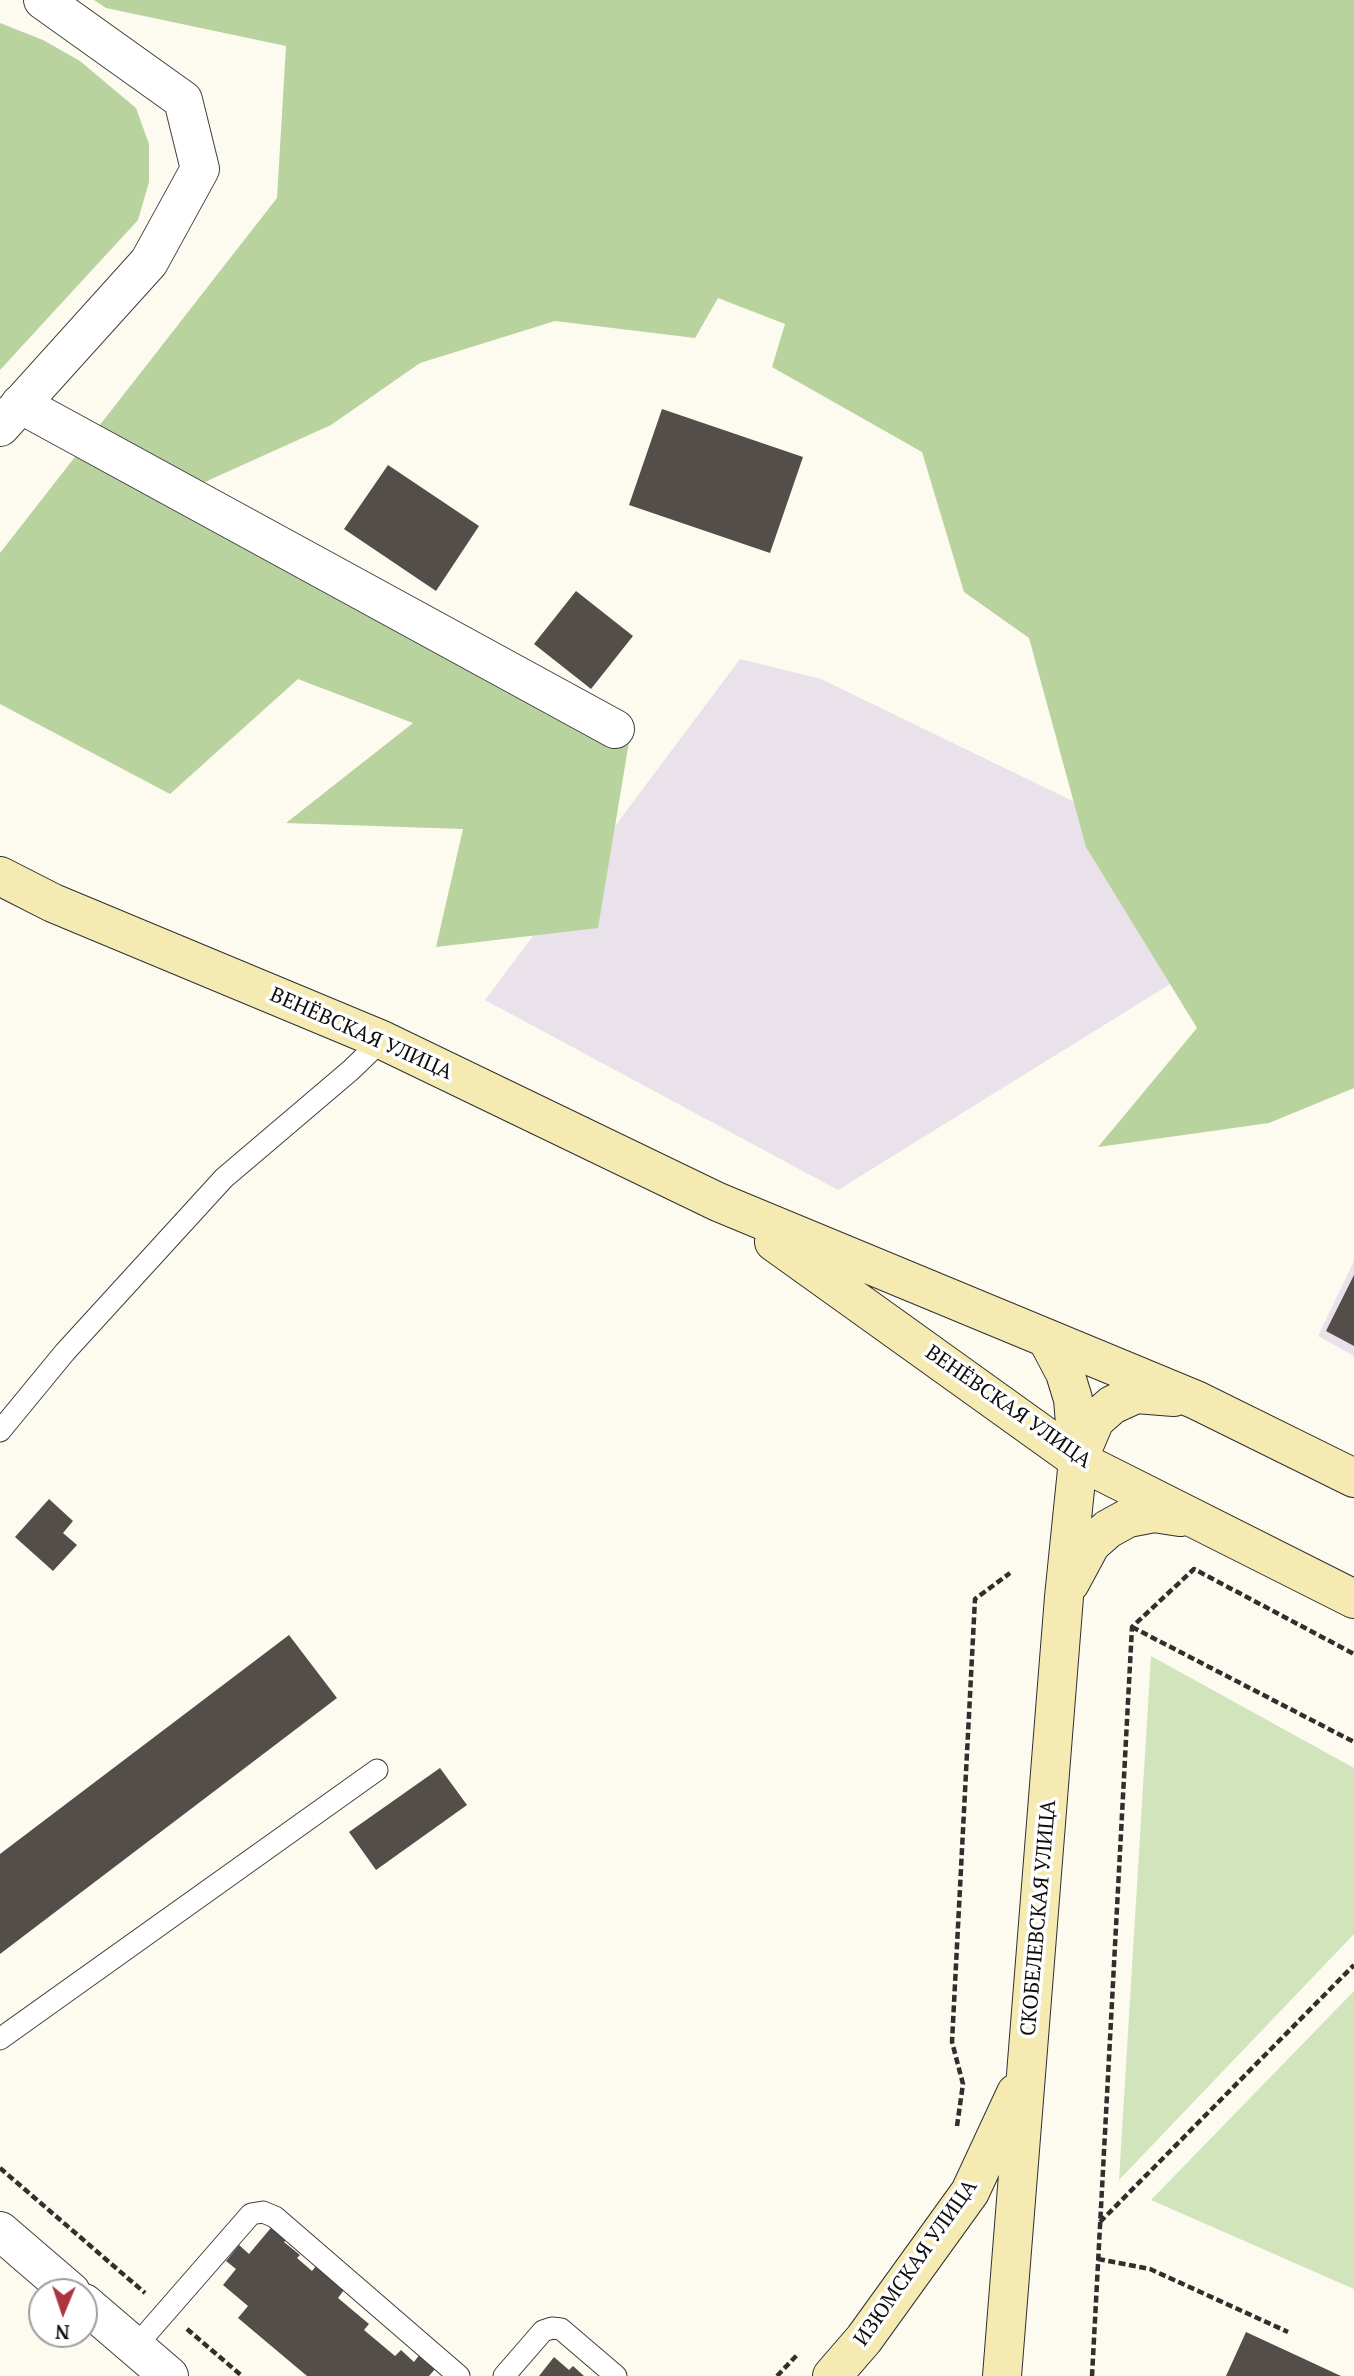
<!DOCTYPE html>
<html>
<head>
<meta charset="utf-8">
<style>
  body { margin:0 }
  #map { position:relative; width:1354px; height:2376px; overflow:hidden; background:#fdfaef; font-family:"PT Serif",serif }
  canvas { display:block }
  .north { position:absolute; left:28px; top:2278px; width:70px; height:70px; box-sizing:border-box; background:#fff; border:2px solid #9e9e9e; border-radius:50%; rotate:182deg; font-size:19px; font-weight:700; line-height:28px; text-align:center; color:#0d0d0d }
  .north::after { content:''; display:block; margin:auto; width:24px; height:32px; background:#ad3540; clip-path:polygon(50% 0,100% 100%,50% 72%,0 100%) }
</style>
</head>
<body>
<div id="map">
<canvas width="1354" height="2376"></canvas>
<div class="north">N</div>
</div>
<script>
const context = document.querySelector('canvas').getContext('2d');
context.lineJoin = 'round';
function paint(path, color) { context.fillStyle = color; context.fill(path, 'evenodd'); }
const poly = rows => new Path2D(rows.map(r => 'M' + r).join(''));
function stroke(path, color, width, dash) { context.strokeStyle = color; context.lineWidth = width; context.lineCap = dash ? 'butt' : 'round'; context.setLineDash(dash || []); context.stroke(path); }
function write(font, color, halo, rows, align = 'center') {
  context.font = font + ' "PT Serif",serif'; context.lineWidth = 7; context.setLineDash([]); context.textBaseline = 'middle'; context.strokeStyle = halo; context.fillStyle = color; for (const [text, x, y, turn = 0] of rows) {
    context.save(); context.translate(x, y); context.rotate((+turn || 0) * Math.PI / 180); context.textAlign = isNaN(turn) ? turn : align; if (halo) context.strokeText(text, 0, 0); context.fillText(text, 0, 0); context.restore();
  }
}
const industrial = poly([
  [740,659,821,679,1293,908,838,1190,485,1000],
  [1354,1261,1354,1356,1318,1336]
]);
const green = poly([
  [1151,1656,1354,1768,1354,1934,1119,2180],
  [1354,1991,1354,2289,1151,2200]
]);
const forest = poly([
  [94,0,1354,0,1354,1088,1269,1123,1098,1147,1197,1028,1086,847,1029,638,964,592,922,452,772,367,785,324,718,298,695,338,555,321,420,363,331,425,196,486,632,724,598,928,436,947,463,829,286,823,413,723,298,679,170,794,0,704,0,553,277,198,286,46,106,8],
  [0,23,43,40,80,61,136,108,149,144,149,182,138,220,0,370]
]);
const building = poly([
  [662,409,803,457,770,553,629,505],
  [388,465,479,526,436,591,344,529],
  [576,591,633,636,591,689,534,644],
  [1354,1275,1354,1346,1326,1331],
  [49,1499,73,1521,63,1533,77,1545,53,1571,15,1537],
  [289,1635,337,1698,0,1954,0,1854],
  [440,1768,467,1805,376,1870,349,1832],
  [275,2223,290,2236,284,2242,300,2255,297,2258,312,2271,316,2266,344,2290,338,2298,369,2324,364,2330,395,2356,401,2350,414,2362,420,2354,436,2368,429,2376,307,2376,238,2318,248,2306,223,2285,236,2269,226,2261,239,2245,249,2254],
  [1246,2332,1341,2376,1226,2376],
  [554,2357,569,2370,573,2366,584,2376,539,2376]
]);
const path = poly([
  [1132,1627,1354,1742],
  [957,2126,963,2084,952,2042,975,1599,1010,1573],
  [0,2168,145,2293],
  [1100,2222,1354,1965],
  [1098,2259,1150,2269,1288,2332],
  [187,2329,242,2376],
  [777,2376,798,2354],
  [1092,2376,1132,1627,1194,1569,1354,1654]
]);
const lane = poly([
  [0,1431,65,1352,224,1178,351,1070,382,1040],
  [0,2039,377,1770],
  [135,2347,251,2214,263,2212,275,2217,459,2376],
  [504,2376,543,2331,552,2328,561,2329,616,2376]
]);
const street = poly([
  [20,404,615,729],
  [0,427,149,262,200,169,183,100,43,0],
  [0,2231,71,2292],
  [84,2303,169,2376]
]);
const secondary = poly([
  [0,876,53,903,382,1040,718,1202,1196,1400,1354,1478],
  [774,1242,1078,1460,1354,1599],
  [1078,1460,1095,1420,1112,1405,1136,1394,1174,1397],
  [1070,1583,1091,1544,1108,1529,1128,1518,1154,1513,1180,1517],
  [832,2376,864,2339,970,2192,1016,2093],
  [1002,2376,1064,1597,1078,1460,1073,1399,1065,1373,1047,1339]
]);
const streetNames = [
  ["ВЕНЁВСКАЯ УЛИЦА",361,1034,24],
  ["ВЕНЁВСКАЯ УЛИЦА",1008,1407,35],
  ["СКОБЕЛЕВСКАЯ УЛИЦА",1039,1918,-85],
  ["ИЗЮМСКАЯ УЛИЦА",916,2263,-55]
];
paint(industrial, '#e9e2eb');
paint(green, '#d2e4bc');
paint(forest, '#b8d39e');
paint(building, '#544e4b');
stroke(lane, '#404040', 23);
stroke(street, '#404040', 40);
stroke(secondary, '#2f2f2f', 40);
stroke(path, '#2f2f2f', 4.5, [7, 3.5]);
stroke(lane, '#fff', 21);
stroke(street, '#fff', 38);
stroke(secondary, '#f5ebb2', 38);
write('21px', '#0d0d0d', '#fff', streetNames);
</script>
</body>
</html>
